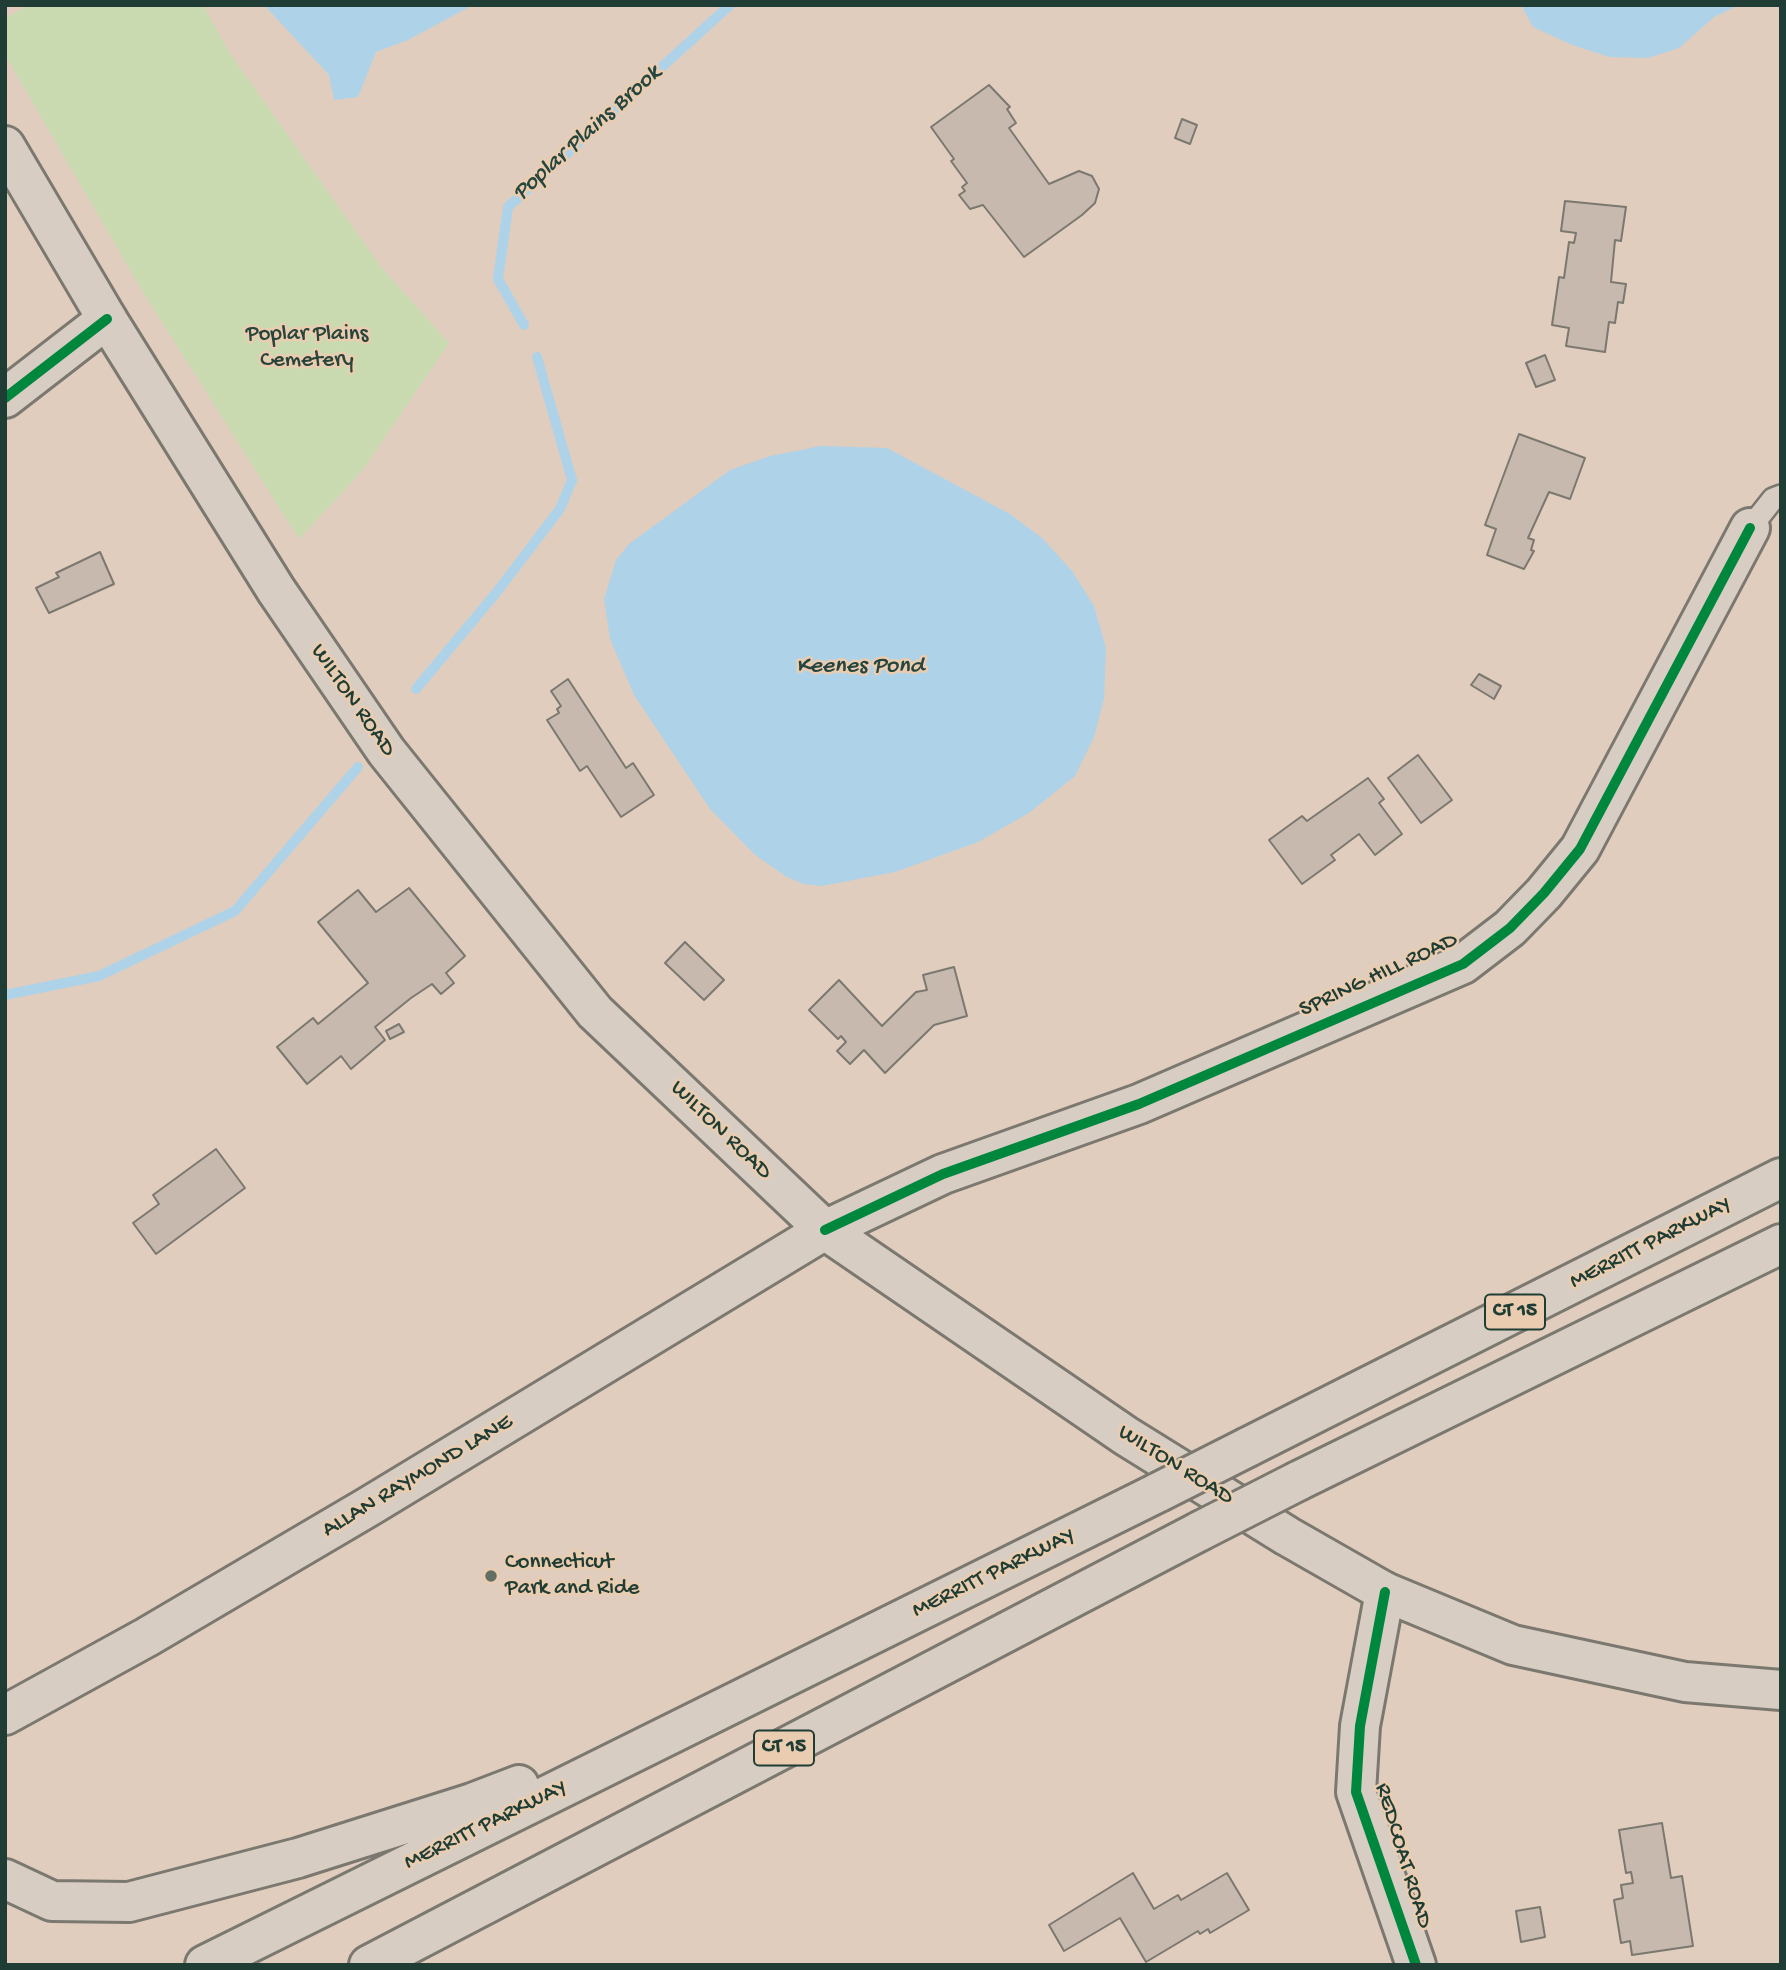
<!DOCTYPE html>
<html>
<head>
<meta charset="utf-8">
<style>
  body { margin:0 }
  #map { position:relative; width:1786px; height:1970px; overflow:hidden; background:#e0cdbe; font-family:"Gochi Hand",sans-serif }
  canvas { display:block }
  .frame { position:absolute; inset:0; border:7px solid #1f3d34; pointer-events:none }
</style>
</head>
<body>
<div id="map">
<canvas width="1786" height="1970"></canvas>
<div class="frame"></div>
</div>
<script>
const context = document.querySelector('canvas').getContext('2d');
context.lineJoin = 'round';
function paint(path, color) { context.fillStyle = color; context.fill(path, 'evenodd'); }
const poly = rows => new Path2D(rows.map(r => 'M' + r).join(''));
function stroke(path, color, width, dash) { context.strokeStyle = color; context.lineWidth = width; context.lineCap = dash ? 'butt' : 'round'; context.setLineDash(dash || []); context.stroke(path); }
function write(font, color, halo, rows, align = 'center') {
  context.font = font + ' "Gochi Hand",sans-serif'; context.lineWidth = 5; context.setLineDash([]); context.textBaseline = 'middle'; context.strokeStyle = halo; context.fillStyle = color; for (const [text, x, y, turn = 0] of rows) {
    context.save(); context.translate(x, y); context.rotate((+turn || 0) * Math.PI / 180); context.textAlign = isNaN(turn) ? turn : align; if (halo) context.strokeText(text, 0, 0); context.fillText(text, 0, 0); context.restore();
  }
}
const green = poly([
  [27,5,203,5,231,55,382,268,449,343,362,471,299,539,143,292,5,55,5,19]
]);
const water = poly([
  [264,5,473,5,408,40,376,52,358,97,334,100,329,75],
  [1521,5,1739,5,1714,17,1679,48,1648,58,1610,57,1572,45,1533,27],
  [821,446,887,448,1010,514,1042,538,1072,571,1094,606,1106,648,1104,699,1094,737,1075,776,1029,813,978,842,895,872,822,886,803,884,785,876,754,854,710,809,634,695,610,639,604,599,616,560,629,544,730,470,770,456]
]);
const stream = poly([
  [524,325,498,279,508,207,730,5],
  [416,689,496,593,560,509,572,480,537,357],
  [5,995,99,976,235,911,358,767]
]);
const building = poly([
  [989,85,1010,107,1007,109,1016,123,1009,128,1049,184,1079,171,1092,176,1099,189,1095,203,1082,215,1024,257,983,205,970,209,959,195,965,191,962,187,967,183,951,161,954,159,931,127,989,85],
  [1182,119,1197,125,1190,144,1175,138,1182,119],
  [1565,201,1626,207,1621,241,1615,240,1611,282,1626,284,1623,303,1618,302,1615,323,1609,322,1605,352,1566,346,1569,328,1552,325,1559,277,1564,278,1569,242,1574,243,1576,233,1561,231,1565,201],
  [1545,355,1555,380,1536,387,1526,363,1545,355],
  [1519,434,1585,458,1570,499,1549,492,1528,538,1534,540,1531,550,1534,551,1524,569,1487,555,1496,529,1485,525,1519,434],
  [100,552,114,584,49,613,36,588,59,577,56,573,100,552],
  [1479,674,1501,686,1494,699,1471,685,1479,674],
  [568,679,626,768,633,763,654,795,621,817,587,766,580,771,547,720,559,713,557,709,561,706,551,691,568,679],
  [1418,755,1452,800,1421,823,1388,778,1418,755],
  [1368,778,1384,799,1379,803,1402,834,1375,855,1359,834,1331,855,1335,860,1302,884,1269,840,1302,816,1307,821,1368,778],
  [409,888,465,956,446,973,454,983,441,994,432,984,411,998,375,1027,385,1040,351,1069,341,1056,307,1084,277,1047,313,1018,318,1024,368,983,318,922,358,890,376,912,409,888],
  [685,942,724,980,704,1000,665,963,685,942],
  [954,967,967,1016,934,1025,885,1073,864,1050,850,1064,837,1051,846,1042,841,1036,838,1039,809,1010,839,980,882,1026,916,992,927,990,923,975,954,967],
  [399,1024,404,1032,390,1039,386,1031,399,1024],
  [216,1149,245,1188,156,1254,133,1223,159,1204,153,1195,216,1149],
  [1662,1823,1671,1878,1682,1876,1693,1946,1632,1955,1630,1941,1621,1943,1614,1900,1623,1898,1621,1885,1633,1883,1631,1872,1626,1873,1619,1830,1662,1823],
  [1133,1873,1154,1909,1178,1895,1181,1900,1227,1873,1249,1910,1210,1933,1208,1929,1200,1934,1198,1931,1146,1962,1120,1918,1064,1951,1049,1925,1133,1873],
  [1540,1907,1545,1937,1521,1942,1516,1911,1540,1907]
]);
const lane = poly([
  [1750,528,1773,499,1781,496]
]);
const street = poly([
  [5,398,107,319],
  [825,1230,943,1174,1139,1104,1463,964,1510,928,1544,893,1580,849,1750,528],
  [1385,1592,1360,1726,1356,1792,1416,1965]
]);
const secondary = poly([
  [5,146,107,319,276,590,386,751,595,1012,825,1230,1126,1436,1287,1536,1385,1592,1513,1645,1685,1682,1781,1690],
  [5,1715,147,1637,368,1507,825,1230]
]);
const highway = poly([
  [1248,1447,1781,1178],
  [1298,1481,1781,1244],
  [5,1879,52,1901,129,1902,298,1858,472,1803,519,1785],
  [205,1965,1159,1492],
  [369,1965,1200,1531]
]);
const highwayBridge = poly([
  [1159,1492,1248,1447],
  [1200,1531,1298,1481]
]);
const cycleway = poly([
  [5,398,107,319],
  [825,1230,943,1174,1139,1104,1463,964,1510,928,1544,893,1580,849,1750,528],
  [1385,1592,1360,1726,1356,1792,1416,1965]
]);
const markers = [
  [491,1576,7,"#636f64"]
];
const shields = [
  [1515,1312,60],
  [784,1748,60]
];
const shieldNames = [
  ["CT 15",1515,1312],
  ["CT 15",784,1748]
];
const parkNames = [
  ["Poplar Plains",307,335],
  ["Cemetery",307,361]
];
const streetNames = [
  ["WILTON ROAD",352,701,55],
  ["SPRING HILL ROAD",1379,976,-25],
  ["WILTON ROAD",720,1131,44],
  ["MERRITT PARKWAY",1651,1244,-27],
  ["WILTON ROAD",1175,1466,32],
  ["ALLAN RAYMOND LANE",418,1477,-31],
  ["MERRITT PARKWAY",994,1574,-26],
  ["MERRITT PARKWAY",486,1826,-26],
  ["REDCOAT ROAD",1402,1856,73]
];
const poiNames = [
  ["Connecticut",505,1563],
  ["Park and Ride",505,1589]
];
const waterNames = [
  ["Poplar Plains Brook",588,134,-42],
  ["Keenes Pond",860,667]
];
paint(green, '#c9dab0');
paint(water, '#aed3e8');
stroke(stream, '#aed3e8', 10);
paint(building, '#c8b9af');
stroke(building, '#7b7870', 2);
stroke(lane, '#7b7870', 26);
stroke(street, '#7b7870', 44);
stroke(secondary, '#7b7870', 44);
stroke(highway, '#7b7870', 44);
stroke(lane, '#d8cdc2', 21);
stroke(street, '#d8cdc2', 38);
stroke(secondary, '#d8cdc2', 38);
stroke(highway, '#d8cdc2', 38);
stroke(highwayBridge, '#7b7870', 44, []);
stroke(highwayBridge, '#d8cdc2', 38);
stroke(cycleway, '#00873e', 10);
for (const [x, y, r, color] of markers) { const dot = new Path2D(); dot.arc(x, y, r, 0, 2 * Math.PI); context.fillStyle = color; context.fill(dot); stroke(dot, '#eacdb0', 2.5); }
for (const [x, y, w] of shields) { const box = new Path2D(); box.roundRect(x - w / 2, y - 17.5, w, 35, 5); context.fillStyle = '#eacdb0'; context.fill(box); stroke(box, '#1f3d34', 2); }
write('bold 21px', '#1f3d34', null, shieldNames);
write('23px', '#27453a', '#eacdb0', parkNames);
write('23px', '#1f3d34', '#eacdb0', streetNames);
write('23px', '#1f3d34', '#eacdb0', poiNames, 'left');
write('italic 24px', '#25453e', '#eacdb0', waterNames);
</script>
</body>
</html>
